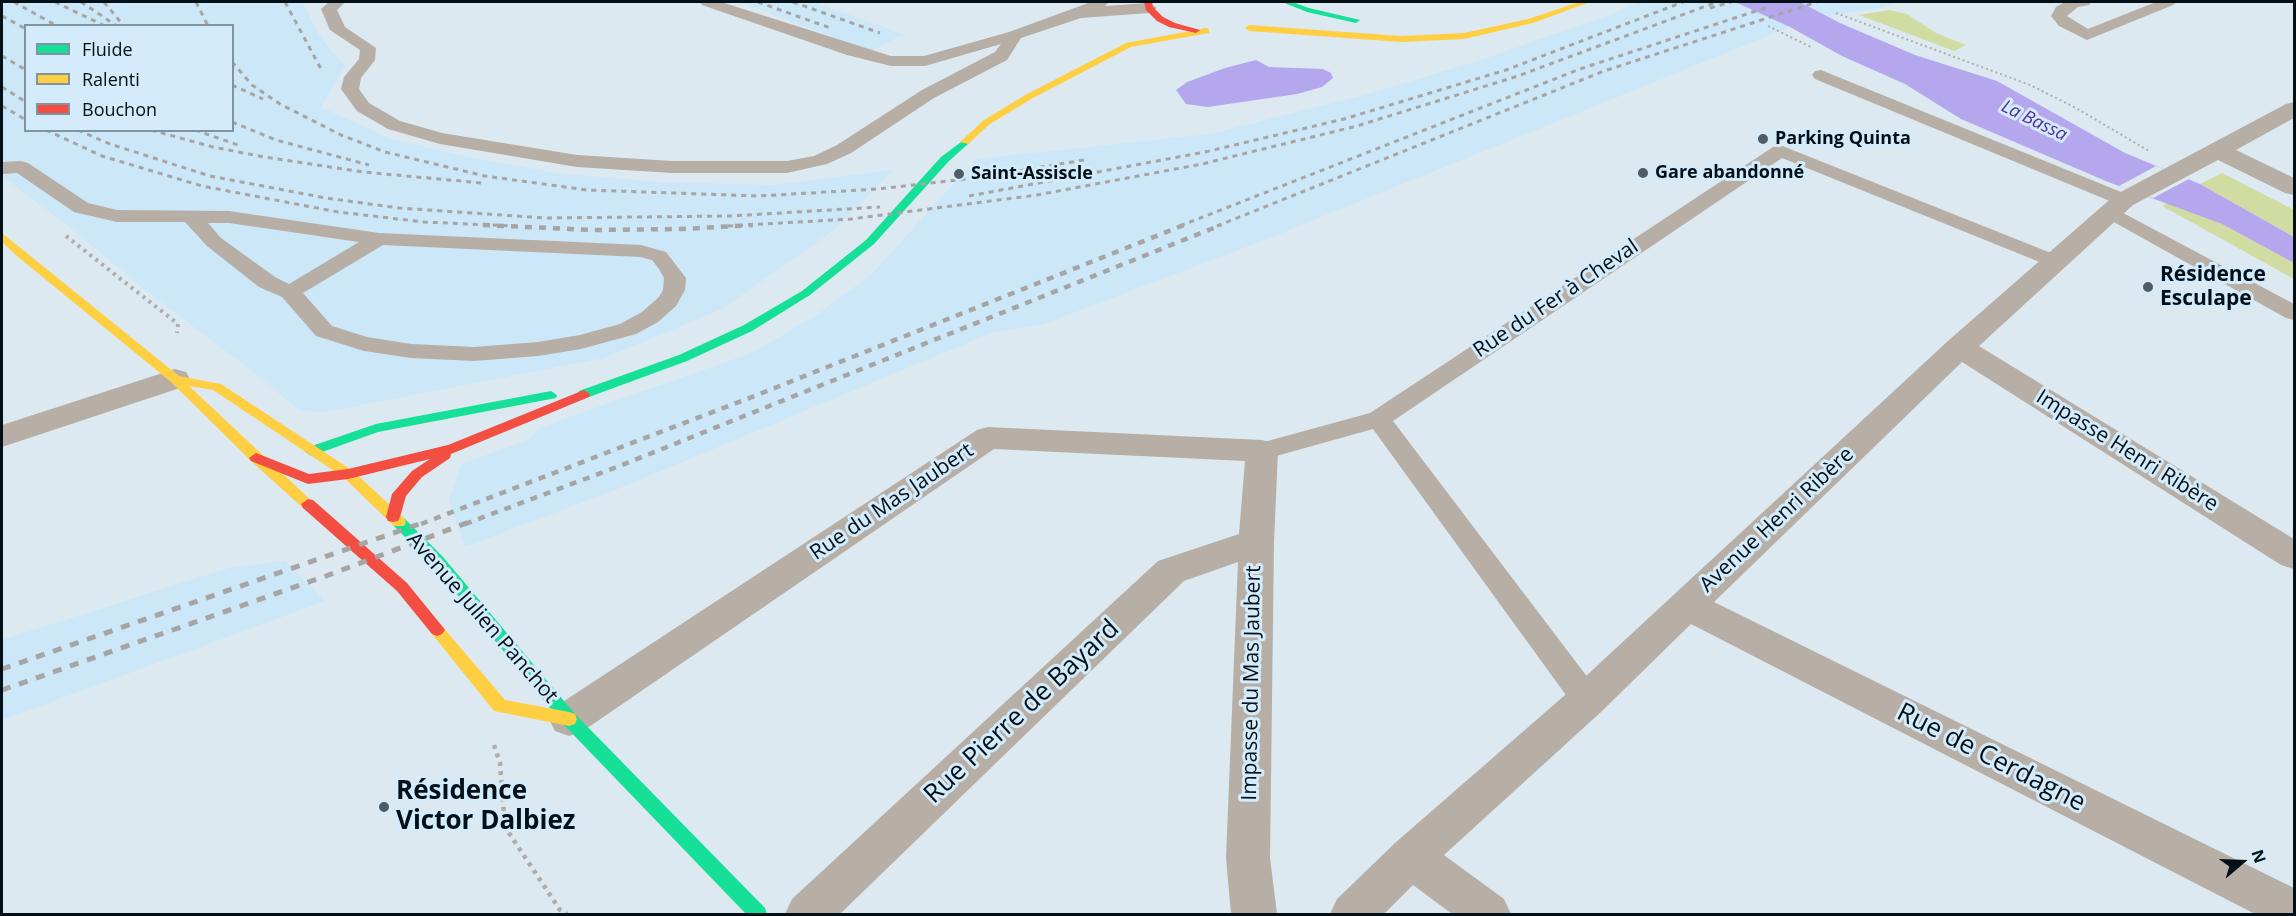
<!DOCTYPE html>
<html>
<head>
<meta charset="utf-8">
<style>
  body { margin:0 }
  #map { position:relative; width:2296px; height:916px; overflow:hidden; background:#dce9f1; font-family:"Open Sans",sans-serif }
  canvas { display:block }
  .frame { position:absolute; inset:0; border:3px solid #031018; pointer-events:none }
  .legend { position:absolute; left:24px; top:24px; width:210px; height:108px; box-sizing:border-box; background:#d3ebfa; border:2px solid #8093a0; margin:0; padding:8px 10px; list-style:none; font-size:18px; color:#031018 }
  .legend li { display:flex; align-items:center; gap:12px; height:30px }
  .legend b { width:30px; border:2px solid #8093a0 }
  .north { position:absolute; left:2212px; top:832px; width:60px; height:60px; -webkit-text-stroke:4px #d3ebfa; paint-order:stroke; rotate:71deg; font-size:16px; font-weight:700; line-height:24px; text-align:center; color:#031018 }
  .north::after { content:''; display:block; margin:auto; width:21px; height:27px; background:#031018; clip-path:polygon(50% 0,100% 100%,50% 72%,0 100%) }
</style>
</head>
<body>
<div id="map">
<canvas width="2296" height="916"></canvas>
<div class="frame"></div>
<ul class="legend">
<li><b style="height:8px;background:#16e098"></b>Fluide</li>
<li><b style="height:8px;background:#ffcf43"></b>Ralenti</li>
<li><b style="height:8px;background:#f24e42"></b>Bouchon</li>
</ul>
<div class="north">N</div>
</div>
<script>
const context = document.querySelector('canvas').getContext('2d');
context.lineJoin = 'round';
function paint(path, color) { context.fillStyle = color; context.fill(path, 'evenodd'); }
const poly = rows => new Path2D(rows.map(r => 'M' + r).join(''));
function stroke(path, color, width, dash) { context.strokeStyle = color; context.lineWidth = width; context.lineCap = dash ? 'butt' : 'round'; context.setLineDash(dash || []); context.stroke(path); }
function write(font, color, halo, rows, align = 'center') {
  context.font = font + ' "Open Sans",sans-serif'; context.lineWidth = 6; context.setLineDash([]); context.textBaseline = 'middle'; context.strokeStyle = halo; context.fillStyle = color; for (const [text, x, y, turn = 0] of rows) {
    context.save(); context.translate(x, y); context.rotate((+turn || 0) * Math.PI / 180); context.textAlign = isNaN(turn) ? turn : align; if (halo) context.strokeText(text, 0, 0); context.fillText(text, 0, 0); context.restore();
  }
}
const built = poly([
  [2,2,302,2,321,38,345,66,321,107,389,138,463,156,556,173,659,182,773,185,893,170,833,231,722,309,604,358,346,408,322,412,299,410,256,374,154,297,73,230,2,176],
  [26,26,232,26,232,130,26,130],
  [739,2,812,2,904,34,871,51],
  [1639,2,1735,2,1790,27,1262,241,1044,324,991,333,625,486,465,547,449,501,461,464,526,441,541,427,752,353,815,316,871,275,976,159,1210,134,1365,95,1481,60,1617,12],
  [1800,2,1899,2,1876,9,1827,16],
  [285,561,325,601,2,720,2,640,232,567]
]);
const green = poly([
  [1889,10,1907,14,1936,33,1966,45,1954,51,1859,15],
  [2222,173,2294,210,2294,237,2200,184],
  [2169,203,2222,224,2294,263,2294,279,2162,206]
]);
const water = poly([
  [1735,2,1800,2,1840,23,1915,55,1997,81,2125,153,2200,184,2294,237,2294,263,2222,224,2108,182,1961,119,1905,84,1842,56,1790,27],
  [1256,60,1269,67,1323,69,1331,73,1333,78,1322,87,1297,94,1208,107,1186,104,1176,90,1187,82,1225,68]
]);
const pier = poly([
  [2156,166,2189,179,2153,198,2119,186]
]);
const pathFar2 = poly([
  [1836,13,2030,85,2076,108,2149,151],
  [1768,26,1813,48]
]);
const pathFar1 = poly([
  [66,236,178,324,177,333]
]);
const path = poly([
  [494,745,500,763,505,827,560,910,567,914]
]);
const lane = poly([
  [329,2,345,2,337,10,345,27,376,48,375,60,361,78,359,89,369,103,400,121,442,133,577,155,672,161,787,161,814,156,837,145,922,90,995,52,1001,44,925,66,891,66,847,55,702,5,700,2,721,2,891,56,924,56,1009,32,1091,2,1109,2,1105,6,1149,3,1157,8,1149,13,1081,18,1021,38,1007,60,934,98,851,153,827,164,787,173,672,173,577,167,440,144,388,129,357,111,341,89,344,77,359,59,360,50,330,30,321,9,329,2],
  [2065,2,2091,2,2089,5,2078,7,2067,16,2088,29,2156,2,2176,2,2173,5,2087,40,2059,26,2051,16,2056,7,2065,2],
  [1821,70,2131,196,2134,200,2131,204,2124,206,2117,204,1815,79,1812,75,1815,71,1821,70],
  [1780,145,2061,257,2065,261,2061,265,2054,267,2047,265,1782,158,1393,421,1598,691,1602,700,1598,709,1587,713,1576,709,1373,429,1262,460,1253,457,1249,451,1253,445,1370,413,1773,147,1780,145],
  [21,161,28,163,88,203,117,210,229,211,379,233,641,245,666,252,686,278,685,290,676,306,658,322,636,334,581,349,538,356,474,361,411,358,364,351,316,336,282,297,259,287,207,246,185,222,117,222,74,212,17,173,2,174,2,162,21,161],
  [208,223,229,223,359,242,289,284,275,277,221,238,208,223],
  [383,245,640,257,652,260,659,269,664,278,663,290,659,297,642,312,620,324,580,335,538,342,474,347,411,344,367,337,332,326,303,293,383,245],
  [2110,206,2294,304,2294,320,2286,318,2103,216,2100,212,2103,208,2110,206]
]);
const street = poly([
  [2294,102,2294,118,2236,150,2294,178,2294,195,2285,193,2218,160,2133,205,1979,346,2294,539,2294,569,2281,565,1962,362,1714,602,2294,888,2294,914,2255,914,1691,624,1601,712,1444,855,1504,899,1511,914,1452,914,1413,885,1384,914,1330,914,1337,899,1395,843,1573,688,1949,340,2115,195,2286,104,2294,102],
  [175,369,186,372,190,379,186,386,2,447,2,425,175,369],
  [988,427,1262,440,1274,443,1278,451,1274,542,1270,858,1277,914,1231,914,1226,858,1238,562,1184,581,840,914,785,914,792,899,1158,561,1239,534,1245,461,994,449,583,731,569,736,555,731,549,719,555,707,977,430,988,427]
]);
const fast = poly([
  [1282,2,1292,2,1309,8,1360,20,1356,23,1307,12,1282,2],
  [965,139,970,142,968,144,949,161,874,244,810,295,752,331,687,361,589,397,579,397,578,394,579,391,679,355,744,325,802,291,866,240,941,157,965,139],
  [551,391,557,395,556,398,378,432,311,456,304,451,306,448,376,424,551,391],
  [399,517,404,518,443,557,575,714,765,908,767,914,746,914,563,724,433,565,394,526,392,522,394,518,399,517]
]);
const slow = poly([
  [1579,2,1590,2,1533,23,1464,39,1401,42,1249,31,1245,28,1249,25,1401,36,1464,33,1528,19,1579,2],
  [1206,28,1209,29,1209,33,1131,47,1033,98,990,124,968,144,960,142,984,120,1027,94,1126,43,1206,28],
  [2,233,179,376,221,384,353,471,404,518,406,522,404,526,394,526,343,477,213,390,189,386,315,504,308,509,303,508,251,461,171,382,18,257,2,242,2,233],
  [437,624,442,626,505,700,569,712,575,714,577,719,575,724,569,726,494,711,432,634,429,630,432,626,437,624]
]);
const jam = poly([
  [1144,2,1152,2,1153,7,1163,17,1175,23,1200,30,1196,33,1169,27,1157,21,1146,10,1144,2],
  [584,390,590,394,589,397,451,454,450,458,422,477,406,496,400,517,398,521,393,522,388,521,386,517,392,494,412,471,430,459,348,479,308,484,251,461,249,458,256,453,309,474,348,469,448,445,584,390],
  [308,499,313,500,407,583,442,626,445,630,442,634,437,636,432,634,397,591,303,508,301,504,308,499]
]);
const railFar2 = poly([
  [14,2,57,26],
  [55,2,105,26],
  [81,2,117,26],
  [104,2,123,25],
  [196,2,208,26],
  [285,2,321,69],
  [758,2,833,29],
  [793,2,880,33],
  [1710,8,1731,2],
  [2,16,26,29],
  [2,56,26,70],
  [232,62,252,85,280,104,341,135,385,152,485,176,587,190,759,196,878,189,975,178,1084,160],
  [232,85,263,99],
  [2,87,26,102],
  [2,106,26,120],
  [232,122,276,140,369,165],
  [46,130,102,156,202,186,338,212,424,222,514,226],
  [78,130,110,144,210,176,326,198,399,208,545,218,730,216,880,207],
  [151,130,213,147,264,157,363,172,482,183],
  [195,130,238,145],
  [969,196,1205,152,1344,119,1506,70,1683,2],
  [728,226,851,219,1037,195,1202,164,1357,126,1518,76,1717,2],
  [1180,226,1580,69,1768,7],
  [1217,226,1604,71,1817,2]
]);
const railFar1 = poly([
  [483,225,593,230,682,229,753,225],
  [421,524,757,395,1184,225],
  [465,524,617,467,1221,225]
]);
const rail = poly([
  [2,669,425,522],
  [2,690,326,576,469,522]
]);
const markers = [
  [1763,139,6,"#4f5c64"],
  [1643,173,6,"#4f5c64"],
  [959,174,6,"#4f5c64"],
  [2148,287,6,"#4f5c64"],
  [384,807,6,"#4f5c64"]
];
const farWaternames = [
  ["La Bassa",2034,121,26]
];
const farPoinames = [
  ["Parking Quinta",1775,139],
  ["Gare abandonné",1655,173],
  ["Saint-Assiscle",971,174]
];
const poiNames = [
  ["Résidence",2160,275],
  ["Esculape",2160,299]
];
const streetNames = [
  ["Rue du Fer à Cheval",1556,299,-34],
  ["Impasse Henri Ribère",2127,451,32],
  ["Rue du Mas Jaubert",892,502,-34],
  ["Avenue Henri Ribère",1777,520,-43],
  ["Avenue Julien Panchot",482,618,49],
  ["Impasse du Mas Jaubert",1252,683,-89]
];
const nearStreetnames = [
  ["Rue Pierre de Bayard",1022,712,-43],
  ["Rue de Cerdagne",1991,758,27]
];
const nearPoinames = [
  ["Résidence",396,792],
  ["Victor Dalbiez",396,822]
];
paint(built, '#cce7f7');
paint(green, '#d0dca1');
paint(water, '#b5a7ee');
paint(pier, '#dce9f1');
stroke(pathFar2, '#aeadab', 2, [2, 3]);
stroke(pathFar1, '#aeadab', 4, [3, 4.5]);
stroke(path, '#aeadab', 4.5, [4, 5]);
paint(lane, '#b7aea6');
paint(street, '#b7aea6');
paint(fast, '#16e098');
paint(slow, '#ffcf43');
paint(jam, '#f24e42');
stroke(railFar2, '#a6a5a4', 3, [5, 5]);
stroke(railFar1, '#a6a5a4', 4.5, [7, 7]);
stroke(rail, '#a6a5a4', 5, [9, 9]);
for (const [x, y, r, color] of markers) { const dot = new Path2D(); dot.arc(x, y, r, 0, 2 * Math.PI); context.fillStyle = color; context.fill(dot); stroke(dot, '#d3ebfa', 2); }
write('italic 18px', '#552c9d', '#d3ebfa', farWaternames);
write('bold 18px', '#031018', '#d3ebfa', farPoinames, 'left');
write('bold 21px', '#031018', '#d3ebfa', poiNames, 'left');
write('21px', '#031018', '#d3ebfa', streetNames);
write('26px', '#031018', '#d3ebfa', nearStreetnames);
write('bold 26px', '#031018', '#d3ebfa', nearPoinames, 'left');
</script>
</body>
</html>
